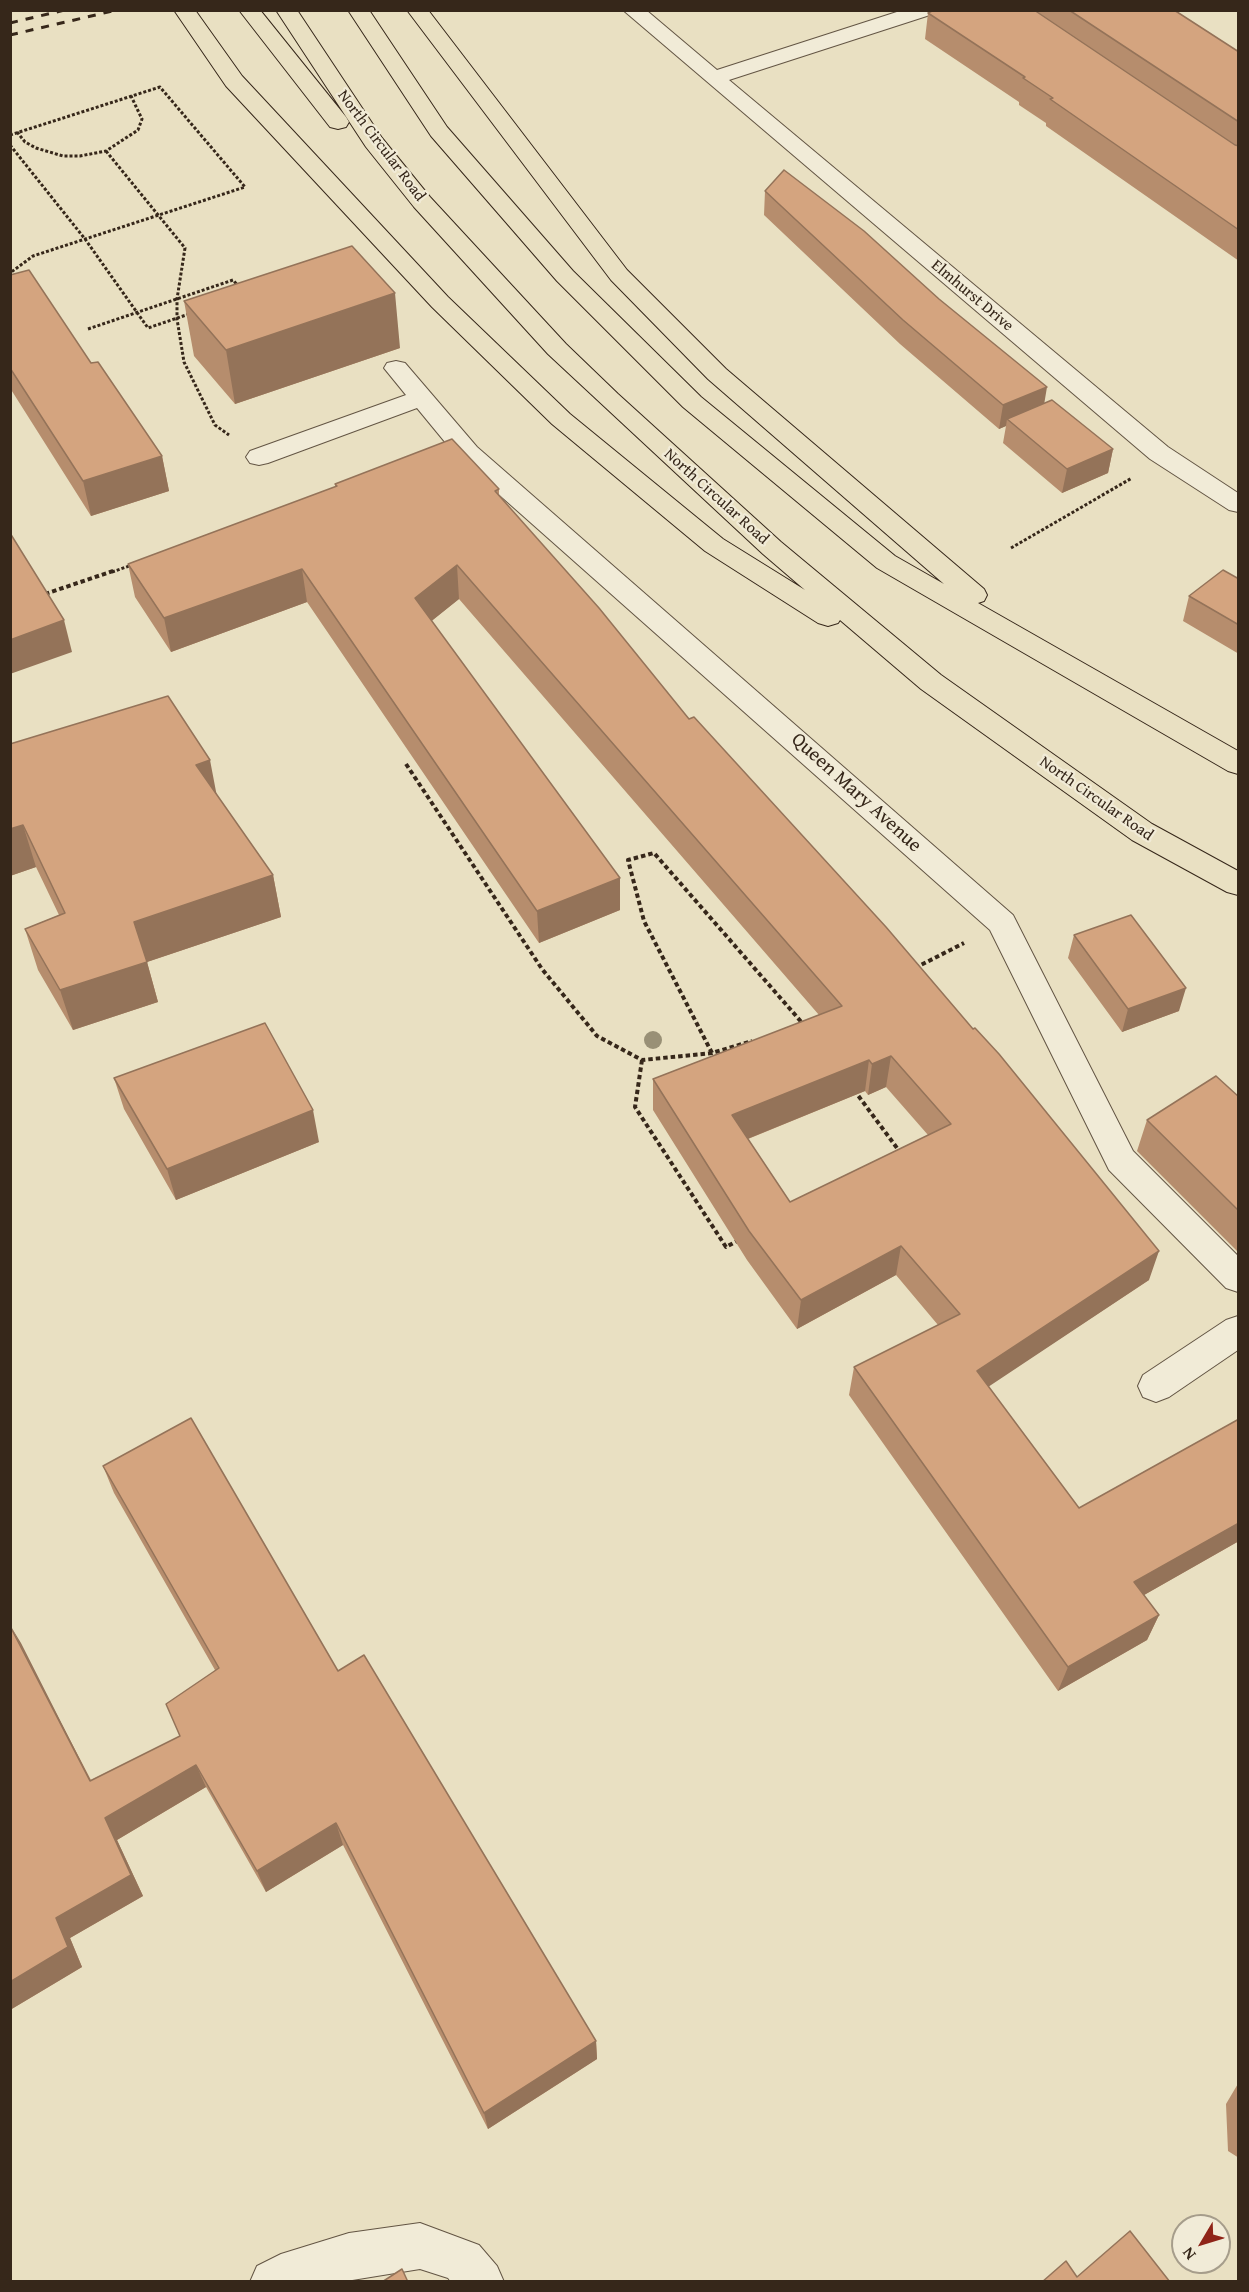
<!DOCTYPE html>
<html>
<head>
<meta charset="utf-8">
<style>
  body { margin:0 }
  #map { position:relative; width:1249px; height:2292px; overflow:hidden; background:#e9e0c2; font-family:"Gentium Book Plus",serif }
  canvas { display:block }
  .frame { position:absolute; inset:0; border:12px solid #36271a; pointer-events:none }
  .north { position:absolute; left:1171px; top:2214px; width:60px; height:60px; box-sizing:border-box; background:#f1ebd7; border:2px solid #a69d8b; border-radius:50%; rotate:232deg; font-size:16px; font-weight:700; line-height:24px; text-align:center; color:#36271a }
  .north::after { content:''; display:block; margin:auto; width:21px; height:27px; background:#8f2418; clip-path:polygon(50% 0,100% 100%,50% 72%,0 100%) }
</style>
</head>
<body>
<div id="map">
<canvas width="1249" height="2292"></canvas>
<div class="frame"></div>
<div class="north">N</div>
</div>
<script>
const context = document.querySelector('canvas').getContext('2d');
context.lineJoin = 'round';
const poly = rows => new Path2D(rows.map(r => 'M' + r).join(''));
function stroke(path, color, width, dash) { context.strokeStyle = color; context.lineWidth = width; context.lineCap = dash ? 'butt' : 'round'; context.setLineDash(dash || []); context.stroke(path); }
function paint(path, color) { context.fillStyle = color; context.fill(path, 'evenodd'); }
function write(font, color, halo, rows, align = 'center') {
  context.font = font + ' "Gentium Book Plus",serif'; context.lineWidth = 4.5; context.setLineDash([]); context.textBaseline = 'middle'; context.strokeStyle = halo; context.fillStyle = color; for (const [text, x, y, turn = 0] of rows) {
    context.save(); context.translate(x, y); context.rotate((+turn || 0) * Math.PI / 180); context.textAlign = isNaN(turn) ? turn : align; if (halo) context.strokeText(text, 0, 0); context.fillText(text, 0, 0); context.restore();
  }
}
const pathFar1 = poly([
  [17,132,25,142,36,148,63,156,80,156,106,151,138,130,142,119,131,96],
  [10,135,160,87,245,187,33,256,10,273],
  [10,145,85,239,148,328,189,314],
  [106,151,185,248,177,299,177,319,184,362,215,425,229,435],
  [88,329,233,280,239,287],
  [1011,548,1132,478],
  [112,572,132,565]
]);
const path = poly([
  [45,594,116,570],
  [406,764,542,969,597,1036,642,1060,712,1053,752,1041],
  [915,968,964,943],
  [712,1053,644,921,628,860,654,853,804,1025],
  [642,1060,635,1107,726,1247,737,1241],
  [854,1090,900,1152]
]);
const minor = poly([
  [623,10,646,10,717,70,903,10,936,10,933,14,729,80,1168,447,1238,493,1238,512,1229,510,1150,459,623,10],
  [396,361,405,363,477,447,1013,915,1133,1151,1238,1256,1238,1292,1226,1288,1109,1170,990,930,459,459,417,408,268,463,259,465,250,463,246,457,250,451,406,395,384,368,387,363,396,361],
  [1238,1316,1238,1350,1169,1397,1156,1402,1143,1397,1138,1386,1143,1375,1226,1320,1238,1316],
  [420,2223,479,2245,497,2266,504,2282,451,2282,448,2278,420,2269,340,2282,250,2282,257,2266,281,2254,349,2233,420,2223]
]);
const highway = poly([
  [174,10,195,10,242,76,448,297,570,414,723,539,805,590,763,554,548,354,414,207,366,147,276,10,297,10,382,138,430,197,566,344,618,394,781,542,941,675,1152,824,1238,871,1238,895,1227,892,1132,840,921,689,840,620,838,623,828,626,818,623,705,551,552,424,432,307,226,86,174,10],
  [239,10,260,10,346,117,349,122,346,127,338,129,330,127,239,10],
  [348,10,369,10,447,127,573,271,701,397,895,556,944,584,708,379,611,280,407,10,428,10,627,270,726,369,984,589,987,595,984,601,978,603,1238,751,1238,774,1228,771,877,568,683,407,557,281,431,136,348,10]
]);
const rail = poly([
  [10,23,65,10],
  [10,35,117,10]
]);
const trees = [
  [653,1040]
];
const wall = poly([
  [934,10,1174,10,1239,52,1239,261,1046,126,1046,123,1019,105,1019,102,925,39,928,13],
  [765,191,1044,404,1113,449,1108,473,1062,493,1003,443,1006,426,999,429,900,344,764,215],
  [10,275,91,363,162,456,169,491,91,516,10,388],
  [184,301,400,348,235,404,194,356],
  [335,484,499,489,499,495,689,719,1149,1280,988,1386,1079,1508,1239,1419,1239,1541,1144,1595,1159,1615,1147,1640,1058,1691,849,1395,854,1367,938,1325,896,1275,797,1329,747,1260,653,1110,653,1079,819,1015,459,599,431,621,620,878,620,910,539,943,307,602,171,652,135,597,128,564,335,487],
  [886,1087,928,1135,790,1202,748,1139,865,1091,868,1095],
  [1239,579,1239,654,1183,621,1189,596],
  [10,744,217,796,273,875,281,917,147,962,158,1002,73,1030,38,970,25,929,59,915,36,867,10,876],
  [1074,935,1179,1011,1122,1032,1068,958],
  [114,1078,319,1142,176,1200,124,1109],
  [1239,1097,1239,1253,1137,1151,1147,1120],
  [103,1466,338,1671,596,2041,597,2059,488,2129,343,1845,266,1892,206,1787,117,1840,143,1896,70,1938,82,1967,10,2010,10,1625,91,1780,180,1736,215,1670,114,1493],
  [1239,2082,1239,2158,1228,2151,1226,2104]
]);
const shadedWall = poly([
  [395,293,400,348,235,404,226,350],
  [1047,387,1043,411,1007,419,1006,426,999,429,1003,405],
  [1113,449,1108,473,1062,493,1067,469],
  [162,456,169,491,91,516,83,481],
  [457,565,459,599,418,632,415,598],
  [302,569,307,602,171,652,164,618],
  [64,620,72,652,10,674,10,640],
  [210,760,218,802,196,765],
  [23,825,36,867,10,876,10,829],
  [273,875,281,917,147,962,158,1002,73,1030,60,990,134,922],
  [620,878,620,910,539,943,537,911],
  [1186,988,1179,1011,1122,1032,1128,1009],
  [891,1056,886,1087,868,1095,872,1064],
  [869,1060,865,1091,730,1146,732,1115],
  [313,1110,319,1142,176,1200,167,1169],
  [901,1246,896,1275,797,1329,801,1300],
  [1159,1251,1149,1280,970,1399,977,1371],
  [1239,1523,1239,1541,1123,1607,1134,1582],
  [1159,1615,1147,1640,1058,1691,1068,1667],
  [10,1625,21,1643,102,1803,90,1781],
  [196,1765,206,1787,117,1840,143,1896,70,1938,82,1967,10,2010,10,1982,56,1918,105,1818],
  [336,1823,343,1845,266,1892,257,1871],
  [596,2041,597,2059,488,2129,484,2113]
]);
const building = poly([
  [934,10,1034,10,1235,145,1239,146,1239,230,1050,99,1053,98,1023,78,1025,77,928,13,934,10],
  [1069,10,1174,10,1239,52,1239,122,1069,10],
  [784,170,864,231,939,299,1047,387,1003,405,903,320,765,191,784,170],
  [352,246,395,293,226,350,184,301,352,246],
  [29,270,91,363,98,362,162,456,83,481,10,368,10,275,29,270],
  [1052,400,1113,449,1067,469,1007,419,1052,400],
  [452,439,499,489,495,491,599,608,689,719,694,717,886,927,973,1029,975,1028,999,1054,1159,1251,977,1371,1079,1508,1239,1419,1239,1523,1134,1582,1159,1615,1068,1667,854,1367,960,1314,901,1246,801,1300,749,1231,653,1079,842,1006,457,565,415,598,620,878,537,911,302,569,164,618,128,564,337,486,335,484,452,439],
  [891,1056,951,1124,790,1202,732,1115,869,1060,872,1064,891,1056],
  [10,533,64,620,10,640,10,533],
  [1223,570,1239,579,1239,625,1189,596,1223,570],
  [168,696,210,760,196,765,273,875,134,922,147,962,60,990,25,929,65,913,23,825,10,829,10,744,168,696],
  [1131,915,1186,988,1128,1009,1074,935,1131,915],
  [265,1023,313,1110,167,1169,114,1078,265,1023],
  [1216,1076,1239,1097,1239,1211,1147,1120,1216,1076],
  [191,1418,338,1671,364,1655,596,2041,484,2113,336,1823,257,1871,196,1765,105,1818,131,1875,56,1918,68,1947,10,1982,10,1626,90,1781,180,1736,166,1704,219,1668,103,1466,191,1418],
  [1130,2231,1170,2282,1042,2282,1066,2261,1077,2277,1130,2231],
  [402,2269,408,2282,382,2282,402,2269]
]);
const farStreetnames = [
  ["North Circular Road",381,146,53],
  ["Elmhurst Drive",972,296,40],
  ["North Circular Road",716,497,42],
  ["North Circular Road",1096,799,35]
];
const streetNames = [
  ["Queen Mary Avenue",856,793,42]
];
stroke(minor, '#635544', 2);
stroke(highway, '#36271a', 2);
stroke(pathFar1, '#36271a', 3, [3, 2]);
stroke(path, '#36271a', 4, [4.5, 3]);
paint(minor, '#f1ebd7');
paint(highway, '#e9e0c2');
stroke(rail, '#36271a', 3, [8, 8]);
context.fillStyle = '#999076';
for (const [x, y] of trees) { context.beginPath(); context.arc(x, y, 9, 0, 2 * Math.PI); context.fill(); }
paint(wall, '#b68d6d');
paint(shadedWall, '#947359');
paint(building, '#d4a47f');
stroke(building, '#947359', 1.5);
write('16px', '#36271a', '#f1ebd7', farStreetnames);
write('20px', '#36271a', '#f1ebd7', streetNames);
</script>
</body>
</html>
